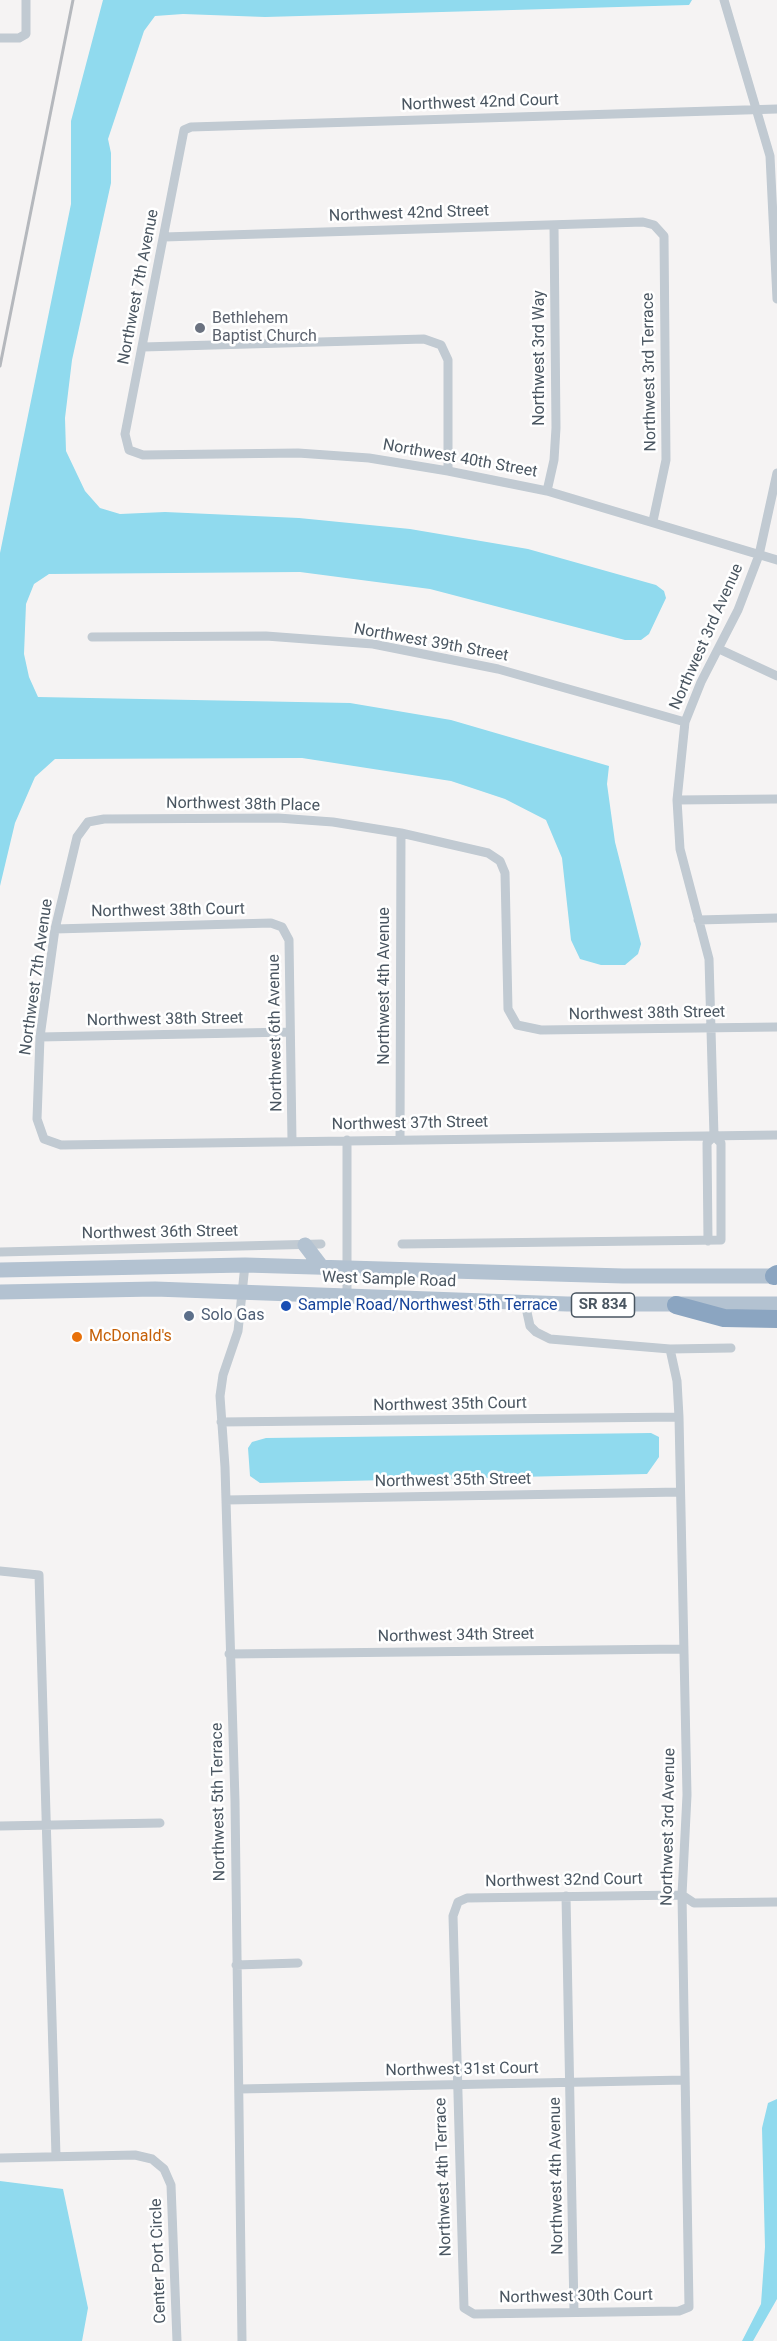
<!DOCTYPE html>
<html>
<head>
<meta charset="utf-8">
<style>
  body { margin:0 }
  canvas { display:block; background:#f5f3f3 }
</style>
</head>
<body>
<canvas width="777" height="2341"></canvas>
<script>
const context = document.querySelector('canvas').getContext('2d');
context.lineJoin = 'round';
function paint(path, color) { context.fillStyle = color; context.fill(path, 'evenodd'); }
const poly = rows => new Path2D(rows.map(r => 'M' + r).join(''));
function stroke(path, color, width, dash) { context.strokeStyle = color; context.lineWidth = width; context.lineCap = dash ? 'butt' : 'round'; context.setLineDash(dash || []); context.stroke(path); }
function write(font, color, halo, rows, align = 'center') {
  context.font = font + ' Roboto,sans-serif'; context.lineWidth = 5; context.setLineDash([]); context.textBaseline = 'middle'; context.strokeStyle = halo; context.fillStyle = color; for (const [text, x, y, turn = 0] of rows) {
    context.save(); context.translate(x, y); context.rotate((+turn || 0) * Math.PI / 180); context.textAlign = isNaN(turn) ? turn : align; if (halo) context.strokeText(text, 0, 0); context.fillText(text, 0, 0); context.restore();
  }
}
const water = poly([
  [103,0,692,0,689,5,265,17,183,14,155,16,144,31,108,139,111,153,111,183,72,360,65,418,66,451,85,491,100,508,120,514,165,512,299,518,410,529,528,549,656,585,664,591,666,598,649,634,641,640,625,640,430,589,300,572,49,574,34,584,26,604,24,654,29,677,38,697,350,703,451,720,609,766,607,784,615,842,641,944,638,954,625,965,601,965,580,959,571,940,562,858,546,820,505,799,451,781,302,758,55,759,35,777,15,823,0,886,0,553,71,204,71,121],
  [651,1433,659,1437,659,1457,647,1474,260,1483,250,1476,248,1448,252,1442,266,1438],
  [777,2099,777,2299,753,2341,742,2341,761,2304,765,2247,762,2128,768,2103],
  [0,2181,63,2189,88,2308,82,2341,0,2341]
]);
const minor = poly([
  [724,0,770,156,777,299],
  [0,38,19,38,26,34,26,0],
  [777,109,191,127,184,130,125,434,129,450,143,455,298,453,369,458,448,471,547,491,777,560],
  [164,237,643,222,654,225,664,236,666,460,653,521],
  [143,347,424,339,441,345,448,360,448,471],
  [547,491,554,460,556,428,554,225],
  [92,637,266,636,373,644,498,669,685,722],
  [719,649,777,676],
  [677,800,777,799],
  [698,920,777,918],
  [55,929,271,923,282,927,289,940,292,1141],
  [777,1027,541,1030,517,1025,508,1009,505,873,500,861,488,853,401,833,333,822,278,818,104,819,88,822,77,837,55,929,40,1037,37,1119,44,1139,61,1145,777,1135],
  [40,1037,290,1032],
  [347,1140,347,1296],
  [400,1140,401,833],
  [708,1241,707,1143,714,1136],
  [402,1244,721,1240,721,1143,714,1136,709,959,680,849,677,800,685,722,701,682,738,610,759,555,777,473],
  [0,1252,321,1244],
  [525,1303,530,1326,536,1332,550,1339,670,1349,731,1348],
  [670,1349,677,1381,679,1417,687,1795,682,1895,689,2307,679,2311,474,2314,464,2308,453,1916,458,1902,467,1898,682,1895,694,1903,777,1902],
  [221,1422,679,1417],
  [226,1500,680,1492],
  [0,1571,39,1575,56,2156],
  [229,1654,683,1649],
  [0,1826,160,1823],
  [566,1896,574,2312],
  [236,1965,298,1963],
  [239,2089,685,2080],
  [0,2158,135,2155,152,2159,164,2169,171,2185,177,2341],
  [242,2341,235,1801,225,1467,220,1396,223,1375,238,1331,245,1265]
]);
const primary = poly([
  [305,1245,321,1266],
  [0,1270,245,1265,623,1276,777,1276],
  [0,1292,155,1289,567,1304,777,1304]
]);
const motorway = poly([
  [774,1276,777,1274],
  [676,1305,724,1318,777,1319]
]);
const rail = poly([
  [0,366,73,0]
]);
const markers = [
  [200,328,6,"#6b7280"],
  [286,1306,6,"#1a4fb4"],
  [189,1316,6,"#5c6f8a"],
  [77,1337,6,"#e8710a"]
];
const shields = [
  [603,1305,63]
];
const shieldNames = [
  ["SR 834",603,1305]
];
const streetNames = [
  ["Northwest 42nd Court",480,103,-2],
  ["Northwest 42nd Street",409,214,-2],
  ["Northwest 7th Avenue",139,287,-79],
  ["Northwest 3rd Way",540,358,-90],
  ["Northwest 3rd Terrace",650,372,-91],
  ["Northwest 40th Street",460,459,10],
  ["Northwest 3rd Avenue",707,637,-66],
  ["Northwest 39th Street",431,643,10],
  ["Northwest 38th Place",243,805,1],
  ["Northwest 38th Court",168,911,-1],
  ["Northwest 7th Avenue",37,977,-82],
  ["Northwest 4th Avenue",385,986,-90],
  ["Northwest 38th Street",647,1014,-1],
  ["Northwest 38th Street",165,1020,-1],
  ["Northwest 6th Avenue",276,1033,-91],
  ["Northwest 37th Street",410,1124,-1],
  ["Northwest 36th Street",160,1233,-1],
  ["West Sample Road",389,1280,2],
  ["Northwest 35th Court",450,1405,-1],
  ["Northwest 35th Street",453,1481,-1],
  ["Northwest 34th Street",456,1636,-1],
  ["Northwest 5th Terrace",219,1802,-91],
  ["Northwest 3rd Avenue",669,1827,-89],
  ["Northwest 32nd Court",564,1881,-1],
  ["Northwest 31st Court",462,2070,-1],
  ["Northwest 4th Avenue",557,2176,-91],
  ["Northwest 4th Terrace",444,2177,-92],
  ["Center Port Circle",159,2261,-92],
  ["Northwest 30th Court",576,2297,-1]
];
const worshipNames = [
  ["Bethlehem",212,319],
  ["Baptist Church",212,337]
];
const transitNames = [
  ["Sample Road/Northwest 5th Terrace",298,1306]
];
const serviceNames = [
  ["Solo Gas",201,1316]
];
const foodNames = [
  ["McDonald's",89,1337]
];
paint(water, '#90daee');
stroke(minor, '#c1cad2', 9);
stroke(primary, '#b3c2d1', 15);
stroke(motorway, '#8ba5c1', 18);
stroke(rail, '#b5b8bd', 3);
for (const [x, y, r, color] of markers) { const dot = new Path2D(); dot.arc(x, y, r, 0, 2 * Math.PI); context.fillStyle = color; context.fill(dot); stroke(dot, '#fff', 2); }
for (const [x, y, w] of shields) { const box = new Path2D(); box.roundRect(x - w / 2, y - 12, w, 24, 4.5); context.fillStyle = '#fff'; context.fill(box); stroke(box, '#4a5661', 1.5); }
write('bold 15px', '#4a5661', null, shieldNames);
write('16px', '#4a5661', '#fff', streetNames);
write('16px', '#5b616d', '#fff', worshipNames, 'left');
write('16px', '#164399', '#fff', transitNames, 'left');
write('16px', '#4e5e75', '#fff', serviceNames, 'left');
write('16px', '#c56008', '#fff', foodNames, 'left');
</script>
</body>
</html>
